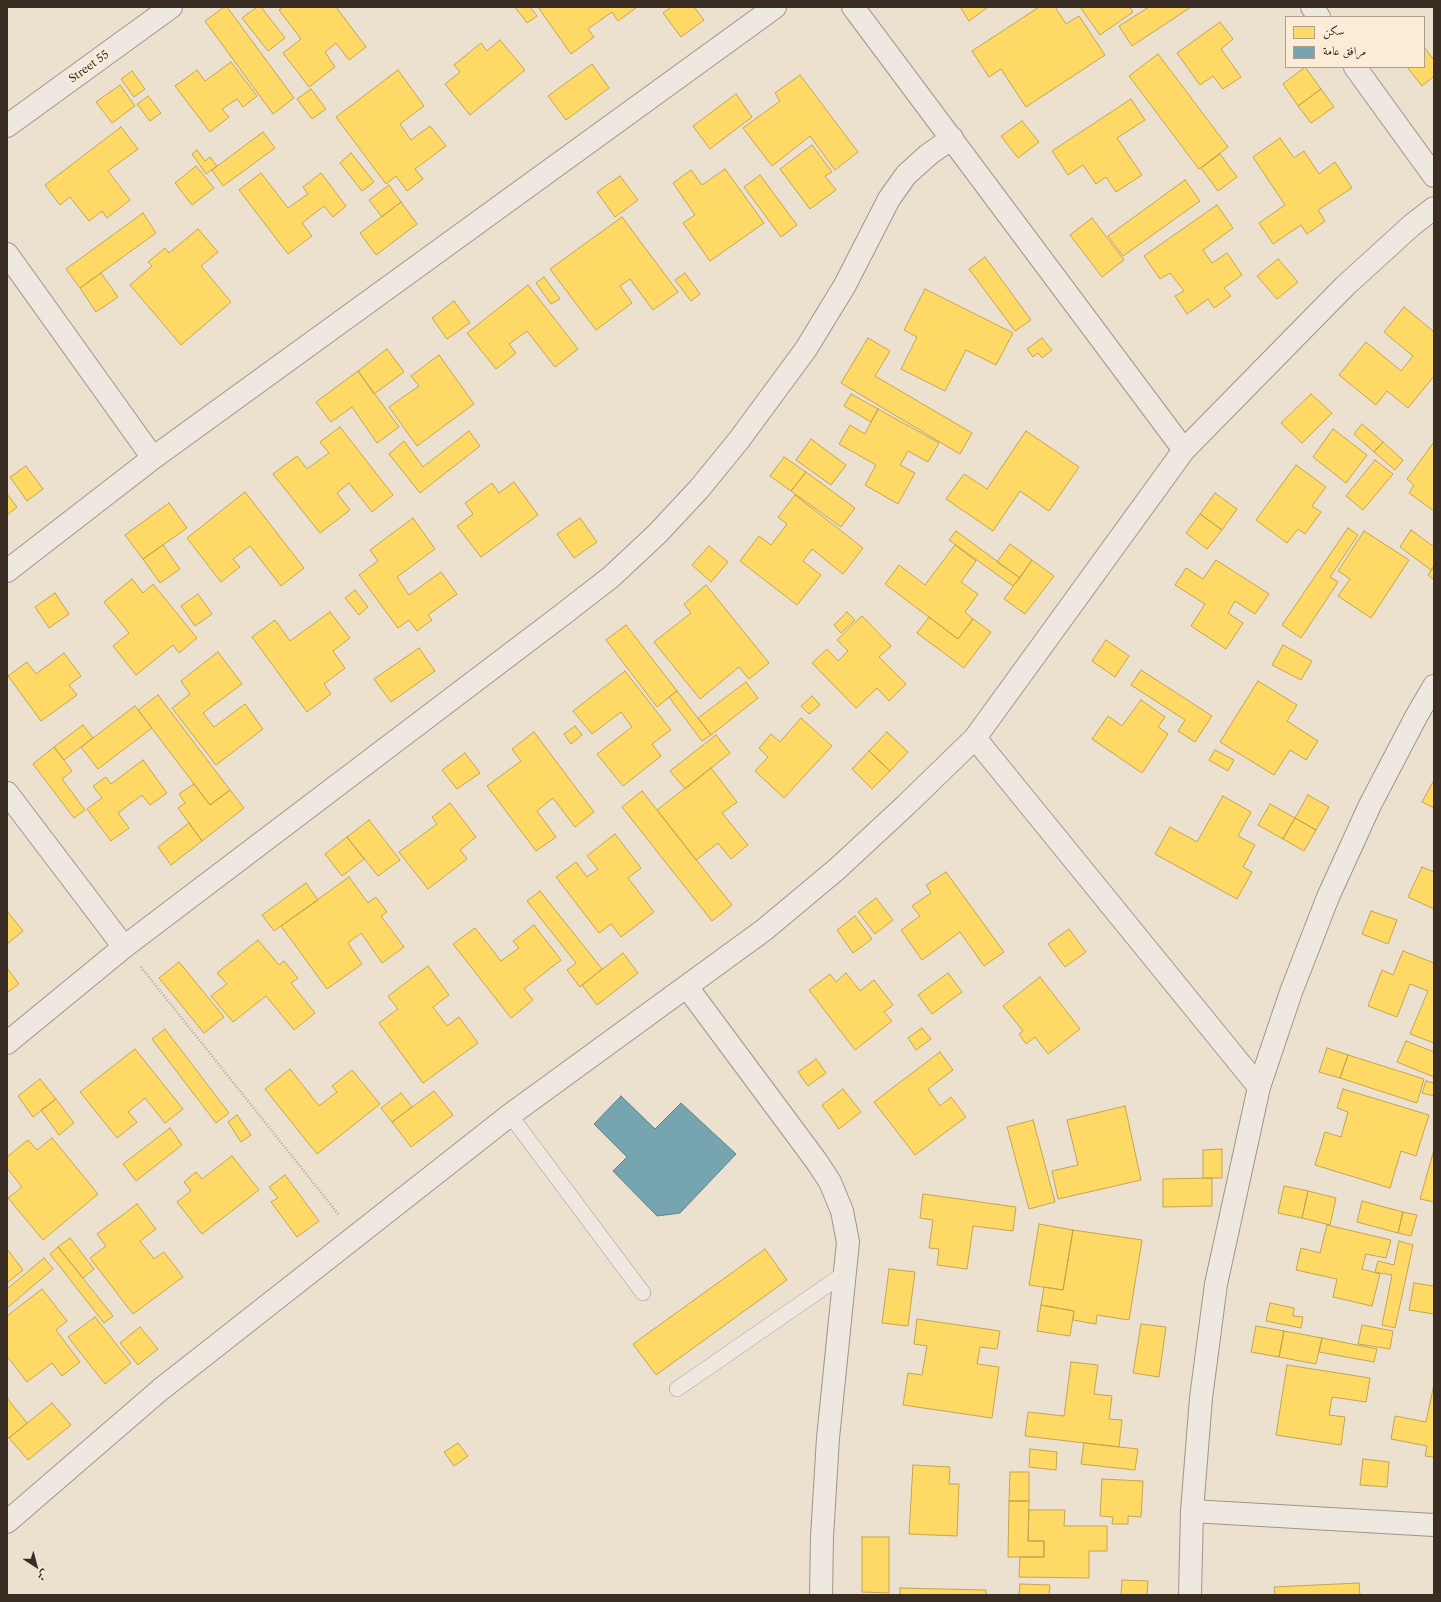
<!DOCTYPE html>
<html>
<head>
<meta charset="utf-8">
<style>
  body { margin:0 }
  #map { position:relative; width:1441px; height:1602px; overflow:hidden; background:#ece0cf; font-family:"Libre Caslon Text",Amiri,serif }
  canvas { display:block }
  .frame { position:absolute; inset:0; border:8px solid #382c23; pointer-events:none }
  .legend { position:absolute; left:1285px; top:16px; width:140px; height:52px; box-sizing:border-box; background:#fbecd7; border:1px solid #ad9f8f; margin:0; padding:5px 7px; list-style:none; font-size:12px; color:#382c23 }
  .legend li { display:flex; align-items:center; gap:8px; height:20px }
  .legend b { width:20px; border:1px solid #ad9f8f }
  .north { position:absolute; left:16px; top:1546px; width:40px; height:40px; -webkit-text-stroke:3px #fbecd7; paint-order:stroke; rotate:144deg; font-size:11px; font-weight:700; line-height:16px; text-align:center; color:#382c23 }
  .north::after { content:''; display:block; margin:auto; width:14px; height:18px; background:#382c23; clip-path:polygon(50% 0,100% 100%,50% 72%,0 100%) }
</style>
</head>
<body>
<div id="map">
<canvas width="1441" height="1602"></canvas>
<div class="frame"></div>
<ul class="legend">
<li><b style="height:11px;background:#ffd966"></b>سكن</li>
<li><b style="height:11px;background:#76a5af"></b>مرافق عامة</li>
</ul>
<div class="north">ش</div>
</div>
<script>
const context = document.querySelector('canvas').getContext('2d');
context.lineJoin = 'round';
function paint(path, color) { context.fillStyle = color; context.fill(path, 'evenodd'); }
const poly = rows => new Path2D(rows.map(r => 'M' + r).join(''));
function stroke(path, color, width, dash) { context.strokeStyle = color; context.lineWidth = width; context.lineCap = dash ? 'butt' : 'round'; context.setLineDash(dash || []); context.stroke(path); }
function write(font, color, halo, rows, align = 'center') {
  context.font = font + ' "Libre Caslon Text",serif'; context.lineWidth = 4; context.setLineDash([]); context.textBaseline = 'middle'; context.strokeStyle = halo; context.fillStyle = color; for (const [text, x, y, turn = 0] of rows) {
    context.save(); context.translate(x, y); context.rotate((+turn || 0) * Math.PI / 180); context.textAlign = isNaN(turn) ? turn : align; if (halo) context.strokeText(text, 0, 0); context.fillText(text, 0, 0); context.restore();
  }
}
const homes = poly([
  [224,7,227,7,294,98,273,114,205,21,224,7],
  [257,7,261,7,285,38,268,51,242,18,257,7],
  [283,7,336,7,366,47,349,60,336,43,325,52,335,67,309,87,283,53,301,39,279,10,283,7],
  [515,7,530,7,537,16,527,23,515,7],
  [538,7,637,7,618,21,612,12,588,29,594,37,571,54,538,7],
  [671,7,694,7,704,20,681,37,663,13,671,7],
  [960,7,988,7,969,21,960,7],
  [1039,7,1055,7,1066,24,1079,16,1105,55,1026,107,1001,69,989,77,972,51,1039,7],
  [1080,7,1129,7,1133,12,1100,35,1080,7],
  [1149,7,1191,7,1132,46,1119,26,1149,7],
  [1220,22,1233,39,1221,49,1241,77,1223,89,1213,76,1200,85,1177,53,1220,22],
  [500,40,525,70,470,115,445,84,460,72,454,65,481,43,487,51,500,40],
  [1424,47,1434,60,1434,76,1422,86,1407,67,1424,67,1424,47],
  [1158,54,1228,147,1199,169,1129,76,1158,54],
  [231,62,257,96,243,107,237,99,222,109,229,117,210,132,175,86,197,70,205,81,231,62],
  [592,64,609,88,566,120,548,96,592,64],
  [1305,67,1321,89,1298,106,1283,84,1305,67],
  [398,70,424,106,400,124,411,140,430,126,446,146,415,169,423,179,407,191,396,176,386,184,336,117,398,70],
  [132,71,145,89,134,97,121,79,132,71],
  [800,75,858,152,835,170,810,136,772,166,743,128,780,101,775,93,800,75],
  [120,85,135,106,112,123,96,102,120,85],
  [311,89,326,109,312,119,297,99,311,89],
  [1321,89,1334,107,1311,123,1298,106,1321,89],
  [736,94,752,117,710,149,693,126,736,94],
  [148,96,161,113,150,121,137,104,148,96],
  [1131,99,1145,120,1117,138,1142,175,1116,192,1106,177,1096,184,1083,165,1068,175,1052,151,1131,99],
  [1022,121,1039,142,1018,158,1001,136,1022,121],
  [121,127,138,149,108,171,130,200,107,218,102,211,89,221,70,197,60,205,45,185,121,127],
  [263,132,275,148,223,186,212,170,263,132],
  [1280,138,1294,158,1304,151,1319,174,1335,162,1352,188,1318,210,1325,221,1307,234,1301,225,1273,244,1259,223,1285,205,1253,157,1280,138],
  [812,145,832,172,825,176,836,190,810,209,780,169,812,145],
  [197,150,205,161,210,157,217,166,206,174,192,154,197,150],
  [351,153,374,182,362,191,340,163,351,153],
  [1220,154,1237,177,1218,191,1201,168,1220,154],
  [196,166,214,188,192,205,175,183,196,166],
  [725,169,764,223,710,261,683,223,695,215,673,183,691,170,702,185,725,169],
  [261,173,288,208,308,194,303,187,321,173,346,206,333,217,324,206,302,223,312,236,288,254,239,190,261,173],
  [760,175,797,225,781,237,744,187,760,175],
  [620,176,638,200,615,217,597,192,620,176],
  [1185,180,1200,201,1123,256,1108,236,1185,180],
  [389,185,401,202,382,217,369,200,389,185],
  [401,202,417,224,376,255,360,233,401,202],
  [1217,205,1233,228,1203,250,1212,263,1227,253,1242,275,1224,288,1231,296,1214,308,1208,299,1187,314,1175,296,1184,291,1170,273,1160,279,1144,256,1217,205],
  [143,213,156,233,80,288,66,269,143,213],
  [622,217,678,292,653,310,630,279,620,286,632,303,596,330,550,269,622,217],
  [1092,218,1124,260,1102,277,1070,235,1092,218],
  [198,229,218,252,201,266,231,302,181,345,130,285,152,266,148,262,165,248,169,253,198,229],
  [985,257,1031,320,1015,331,969,269,985,257],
  [1278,259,1298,282,1277,299,1257,276,1278,259],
  [101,273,118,297,96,312,80,288,101,273],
  [685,273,700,294,691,301,675,280,685,273],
  [544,277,560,299,551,304,536,283,544,277],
  [528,285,578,349,555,367,527,331,509,344,516,353,496,369,467,333,528,285],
  [925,289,1013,333,996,365,966,350,945,391,901,369,917,337,904,330,925,289],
  [454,301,470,323,447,339,432,318,454,301],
  [1404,307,1434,332,1434,376,1408,408,1387,391,1376,405,1339,375,1366,342,1401,371,1413,356,1384,332,1404,307],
  [868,338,890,351,875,376,972,433,960,454,841,383,868,338],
  [1042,338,1052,350,1042,358,1038,353,1033,357,1027,349,1042,338],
  [387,349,404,372,374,394,358,371,387,349],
  [439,355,474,404,417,446,389,407,419,386,411,376,439,355],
  [358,371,399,427,377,443,352,407,331,422,316,402,358,371],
  [851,394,878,409,871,422,844,406,851,394],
  [1311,394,1332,413,1302,443,1281,423,1311,394],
  [878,409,939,443,928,462,908,451,900,465,915,473,898,504,865,485,876,465,839,444,850,425,865,434,878,409],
  [1362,424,1383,442,1374,452,1354,434,1362,424],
  [340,427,393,495,372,512,349,483,337,493,350,510,320,533,273,474,297,456,307,469,329,453,320,442,340,427],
  [1333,429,1367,455,1346,483,1313,457,1333,429],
  [469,431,480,446,420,493,389,454,404,441,423,467,469,431],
  [1026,431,1079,467,1049,511,1020,491,993,531,946,499,964,474,987,489,1026,431],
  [811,439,846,465,831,485,796,460,811,439],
  [1383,442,1403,460,1395,470,1374,452,1383,442],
  [1434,442,1434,511,1409,493,1414,485,1407,479,1434,442],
  [784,457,806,472,791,491,770,476,784,457],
  [1375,460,1393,474,1363,510,1346,496,1375,460],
  [1296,465,1326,487,1312,506,1321,512,1305,534,1298,529,1287,543,1256,520,1296,465],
  [26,466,43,489,27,501,10,477,26,466],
  [806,472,855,508,841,527,791,491,806,472],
  [514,482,538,515,481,557,457,526,473,514,465,503,492,483,499,493,514,482],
  [245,492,304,568,281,586,250,546,233,559,240,567,221,582,187,538,245,492],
  [1215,493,1237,509,1222,530,1200,514,1215,493],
  [7,494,17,507,7,515,7,494],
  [795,495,863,548,843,574,812,549,803,561,821,575,797,605,740,561,759,536,771,545,787,524,778,517,795,495],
  [169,503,187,528,143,559,125,535,169,503],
  [1200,514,1222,530,1207,549,1186,533,1200,514],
  [413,518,435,549,397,577,409,595,441,572,457,594,428,615,432,620,417,631,409,620,398,628,359,575,378,561,370,550,413,518],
  [580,518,597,542,574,558,557,534,580,518],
  [1348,528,1358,535,1330,577,1338,582,1301,638,1282,625,1348,528],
  [1411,530,1434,547,1434,566,1431,570,1400,547,1411,530],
  [956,531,1020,578,1013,586,949,540,956,531],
  [1364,531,1409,560,1371,618,1338,596,1350,579,1338,571,1364,531],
  [1010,544,1032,560,1020,578,997,562,1010,544],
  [163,545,180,569,160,583,143,559,163,545],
  [955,545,976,561,961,582,978,594,965,612,973,619,958,639,885,584,899,565,925,585,955,545],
  [709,546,728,562,711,582,692,565,709,546],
  [1032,560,1054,576,1025,614,1004,599,1032,560],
  [1216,560,1269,594,1255,614,1235,601,1228,613,1243,623,1226,649,1191,626,1205,604,1175,585,1186,568,1203,579,1216,560],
  [1434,566,1434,580,1428,575,1434,566],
  [132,579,143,593,153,584,197,638,179,653,173,645,136,675,113,646,129,633,104,602,132,579],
  [706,585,769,663,749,679,739,667,700,699,654,642,691,613,684,604,706,585],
  [355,590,368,607,359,615,345,598,355,590],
  [55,593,69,614,49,628,35,607,55,593],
  [198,594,212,614,195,626,181,606,198,594],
  [330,612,350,638,333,651,345,668,324,684,331,694,307,712,252,637,275,620,290,641,330,612],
  [847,612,855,620,841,633,834,625,847,612],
  [862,616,891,646,879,657,906,684,889,701,877,688,856,708,812,663,827,649,838,661,848,651,837,640,862,616],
  [929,617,958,639,973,619,991,632,964,668,917,633,929,617],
  [626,625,677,691,657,707,606,640,626,625],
  [1106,640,1129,656,1115,677,1092,661,1106,640],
  [1283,645,1312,661,1301,680,1272,665,1283,645],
  [419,648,435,671,391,702,374,679,419,648],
  [218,652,242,684,203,713,214,727,245,704,263,729,216,765,172,708,190,694,181,681,218,652],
  [64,653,81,676,69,685,77,695,41,721,8,676,27,662,36,674,64,653],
  [1141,670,1212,716,1195,742,1178,731,1185,720,1131,685,1141,670],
  [625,671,671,730,652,744,661,756,623,786,597,754,632,727,621,712,592,734,573,711,625,671],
  [1258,681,1297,705,1287,721,1318,741,1306,760,1290,750,1274,775,1220,742,1258,681],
  [746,682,758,698,711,735,698,718,746,682],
  [677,691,711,735,702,741,669,697,677,691],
  [158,695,230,790,210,805,138,710,158,695],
  [812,696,820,705,809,714,801,706,812,696],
  [1141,700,1165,717,1158,727,1168,734,1142,773,1092,739,1108,716,1122,726,1141,700],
  [135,706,152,728,98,769,81,747,135,706],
  [801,718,832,746,784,798,755,771,768,757,759,748,771,734,780,742,801,718],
  [83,725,93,738,64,760,54,747,83,725],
  [575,726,582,735,571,744,564,734,575,726],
  [534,732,594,812,575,827,553,798,537,811,556,837,536,851,487,786,521,761,512,749,534,732],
  [887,732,908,752,890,771,869,751,887,732],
  [716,735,730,753,685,789,670,771,716,735],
  [54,747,72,771,62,779,85,810,74,818,33,764,54,747],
  [1215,750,1234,760,1228,771,1209,760,1215,750],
  [869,751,890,771,872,789,852,769,869,751],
  [465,753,480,773,457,789,442,770,465,753],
  [143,760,167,793,150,805,142,795,118,813,129,828,111,841,87,809,102,798,93,786,106,777,111,784,143,760],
  [711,768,737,802,722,813,748,845,731,859,718,843,696,860,657,810,711,768],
  [1434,780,1434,808,1422,802,1434,780],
  [194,784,210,805,230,790,244,808,202,841,178,808,185,803,179,794,194,784],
  [642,791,732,905,712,921,622,807,642,791],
  [1308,795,1329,807,1316,830,1295,818,1308,795],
  [1223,796,1251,812,1238,836,1255,845,1243,867,1252,872,1237,899,1155,854,1170,827,1197,842,1223,796],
  [450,803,476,837,460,850,467,859,428,889,399,852,437,824,432,817,450,803],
  [1270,804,1295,818,1283,839,1258,825,1270,804],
  [1295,818,1316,830,1304,851,1283,839,1295,818],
  [369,820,400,860,378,876,347,837,369,820],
  [189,823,202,841,171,865,158,847,189,823],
  [615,834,641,868,628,878,654,912,621,937,611,924,599,933,556,877,576,862,587,877,598,869,587,856,615,834],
  [347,837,364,859,342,876,325,854,347,837],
  [1422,867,1434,872,1434,909,1408,897,1422,867],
  [946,872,1004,952,984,966,960,932,922,960,901,930,920,916,912,906,931,893,926,885,946,872],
  [349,877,368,903,376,897,387,912,381,916,404,947,382,963,361,933,348,943,362,964,327,989,281,926,349,877],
  [306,883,318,900,274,931,262,915,306,883],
  [540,891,602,969,580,987,567,970,576,963,527,901,540,891],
  [876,898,893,920,875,934,858,912,876,898],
  [7,911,23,931,7,944,7,911],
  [1371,911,1397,920,1388,944,1362,934,1371,911],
  [855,916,872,939,853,953,837,930,855,916],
  [534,925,561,960,524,989,533,1000,511,1018,453,944,475,928,501,961,519,948,513,941,534,925],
  [1069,929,1086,952,1065,967,1048,944,1069,929],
  [258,940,279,965,284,961,298,978,291,983,315,1013,294,1030,266,996,233,1022,211,996,227,984,217,973,258,940],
  [1403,951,1434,963,1434,1043,1410,1034,1428,991,1410,984,1397,1017,1368,1006,1382,970,1393,975,1403,951],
  [623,953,638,973,597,1005,582,985,623,953],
  [179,962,224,1017,204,1033,159,978,179,962],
  [428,966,449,995,433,1007,447,1026,459,1017,478,1043,423,1083,379,1023,398,1009,388,996,428,966],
  [7,968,19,984,7,993,7,968],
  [846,973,860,991,874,980,893,1005,884,1012,892,1021,855,1050,809,990,830,974,836,982,846,973],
  [948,973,962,992,932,1014,918,995,948,973],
  [1040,977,1080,1029,1048,1054,1035,1037,1026,1044,1019,1034,1023,1031,1003,1006,1040,977],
  [922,1028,931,1039,916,1050,908,1038,922,1028],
  [165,1029,229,1113,216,1123,152,1039,165,1029],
  [1406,1041,1434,1052,1434,1077,1397,1062,1406,1041],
  [1327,1048,1348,1055,1340,1078,1319,1072,1327,1048],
  [135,1049,183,1109,165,1123,145,1098,128,1112,137,1122,117,1138,80,1092,135,1049],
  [940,1052,953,1070,928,1089,940,1106,951,1097,966,1117,915,1155,874,1102,940,1052],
  [1348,1055,1424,1079,1417,1103,1340,1078,1348,1055],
  [816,1059,826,1073,808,1086,798,1072,816,1059],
  [290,1069,319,1106,337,1092,332,1086,352,1070,380,1104,317,1154,265,1089,290,1069],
  [40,1079,56,1099,33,1117,18,1096,40,1079],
  [1426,1081,1434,1083,1434,1096,1422,1093,1426,1081],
  [843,1089,861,1112,839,1129,822,1105,843,1089],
  [1343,1089,1429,1115,1416,1156,1401,1151,1390,1188,1315,1165,1325,1132,1341,1137,1348,1112,1337,1108,1343,1089],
  [434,1091,453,1115,411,1147,392,1122,434,1091],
  [401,1093,412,1107,392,1122,381,1108,401,1093],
  [56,1099,74,1123,59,1135,41,1110,56,1099],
  [1125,1106,1141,1180,1058,1199,1052,1171,1078,1165,1067,1120,1125,1106],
  [237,1115,251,1135,241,1142,228,1122,237,1115],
  [1033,1120,1055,1202,1029,1209,1007,1127,1033,1120],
  [170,1128,182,1145,136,1181,123,1164,170,1128],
  [52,1138,98,1194,43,1240,8,1198,22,1187,7,1168,7,1157,28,1140,37,1150,52,1138],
  [1222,1149,1222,1178,1203,1178,1203,1150,1222,1149],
  [1434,1150,1434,1202,1420,1199,1434,1150],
  [232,1156,259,1190,202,1234,177,1202,191,1191,184,1182,196,1172,202,1179,232,1156],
  [285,1175,319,1221,297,1237,271,1202,278,1198,269,1187,285,1175],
  [1212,1178,1212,1206,1163,1207,1163,1179,1212,1178],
  [1284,1186,1308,1191,1302,1218,1278,1213,1284,1186],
  [1308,1191,1336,1198,1330,1225,1302,1218,1308,1191],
  [923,1194,1016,1207,1013,1231,973,1226,967,1269,937,1265,939,1249,929,1248,933,1220,920,1218,923,1194],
  [1362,1201,1403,1212,1398,1233,1357,1222,1362,1201],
  [137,1204,156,1229,140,1241,154,1259,164,1252,183,1277,133,1314,90,1258,106,1246,97,1234,137,1204],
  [1403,1212,1417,1215,1411,1236,1398,1233,1403,1212],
  [1039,1224,1073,1230,1063,1290,1029,1285,1039,1224],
  [1327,1225,1391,1240,1386,1258,1366,1254,1362,1269,1380,1274,1372,1306,1333,1297,1337,1279,1296,1270,1301,1248,1320,1253,1327,1225],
  [1073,1230,1142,1240,1129,1320,1097,1315,1096,1324,1073,1320,1074,1311,1041,1305,1044,1287,1063,1290,1073,1230],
  [70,1238,94,1269,83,1278,58,1247,70,1238],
  [1399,1241,1413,1245,1395,1328,1382,1325,1392,1275,1375,1272,1378,1261,1394,1265,1399,1241],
  [58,1247,113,1316,104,1323,50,1254,58,1247],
  [7,1249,23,1270,7,1283,7,1249],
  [765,1249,787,1280,656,1375,633,1344,765,1249],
  [44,1258,53,1269,7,1308,7,1289,44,1258],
  [889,1269,915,1272,908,1326,882,1323,889,1269],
  [1414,1283,1434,1286,1434,1314,1409,1310,1414,1283],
  [42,1289,67,1321,56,1330,80,1362,62,1376,52,1363,27,1382,7,1356,7,1316,42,1289],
  [1270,1303,1294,1308,1293,1316,1303,1317,1301,1328,1266,1321,1270,1303],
  [1041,1305,1074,1311,1070,1336,1037,1331,1041,1305],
  [95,1317,131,1363,105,1384,68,1337,95,1317],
  [917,1319,1000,1331,997,1349,980,1347,977,1364,999,1367,992,1418,903,1405,908,1373,922,1375,927,1346,914,1344,917,1319],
  [1141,1324,1166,1327,1159,1377,1133,1373,1141,1324],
  [1362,1325,1393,1331,1390,1349,1358,1344,1362,1325],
  [1256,1326,1284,1331,1279,1357,1251,1352,1256,1326],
  [140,1327,158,1349,138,1365,120,1343,140,1327],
  [1284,1331,1322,1338,1316,1364,1279,1357,1284,1331],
  [1322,1338,1377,1349,1374,1362,1319,1352,1322,1338],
  [1071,1362,1098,1365,1094,1394,1112,1396,1109,1419,1122,1420,1119,1447,1025,1436,1028,1412,1064,1416,1071,1362],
  [1287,1365,1370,1378,1366,1402,1332,1397,1329,1415,1345,1417,1341,1445,1276,1435,1287,1365],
  [1434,1384,1434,1457,1425,1456,1427,1446,1391,1439,1395,1416,1426,1422,1434,1384],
  [7,1398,27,1423,9,1438,7,1436,7,1398],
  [52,1403,71,1425,28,1460,9,1438,52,1403],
  [458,1443,468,1456,454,1466,444,1452,458,1443],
  [1084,1443,1138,1449,1135,1470,1081,1464,1084,1443],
  [1030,1449,1057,1452,1056,1470,1029,1467,1030,1449],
  [1363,1459,1389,1462,1387,1487,1360,1485,1363,1459],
  [913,1465,950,1467,949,1484,959,1484,957,1536,909,1534,913,1465],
  [1010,1472,1029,1472,1029,1501,1009,1501,1010,1472],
  [1102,1479,1143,1481,1141,1517,1128,1516,1128,1524,1112,1524,1113,1517,1100,1516,1102,1479],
  [1009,1501,1029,1501,1028,1541,1044,1541,1044,1557,1008,1557,1009,1501],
  [1029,1510,1065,1510,1064,1526,1107,1526,1107,1551,1089,1551,1089,1578,1019,1577,1020,1557,1044,1557,1044,1541,1028,1541,1029,1510],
  [862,1537,889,1537,889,1593,862,1592,862,1537],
  [1122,1580,1148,1581,1147,1595,1121,1595,1122,1580],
  [1359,1583,1360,1595,1275,1595,1274,1587,1359,1583],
  [1020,1584,1050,1585,1049,1595,1019,1595,1020,1584],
  [900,1588,986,1590,986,1595,900,1595,900,1588]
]);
const public = poly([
  [621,1096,655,1129,681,1103,736,1154,680,1213,657,1216,613,1171,627,1157,594,1124,621,1096]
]);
const path = poly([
  [141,967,339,1215]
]);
const service = poly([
  [510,1115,643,1293],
  [677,1389,845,1273]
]);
const minor = poly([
  [853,7,1184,450],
  [1312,7,1319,17],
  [1355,67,1434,176],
  [7,126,171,7],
  [7,254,153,458],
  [7,571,153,458,775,7],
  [975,738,1259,1087],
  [7,793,124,947],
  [687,987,817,1162,830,1182,842,1211,848,1242,828,1438,822,1537,821,1595],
  [7,1043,124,947,562,615,611,577,657,534,699,489,739,440,806,349,845,285,889,199,906,175,928,155,952,138],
  [1192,1511,1434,1525],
  [7,1522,160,1390,510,1115,764,930,837,869,906,805,975,738,1184,450,1345,286,1412,225,1434,208],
  [1190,1595,1192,1511,1201,1398,1216,1284,1259,1087,1291,992,1328,897,1370,805,1417,715,1434,686]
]);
const streetNames = [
  ["Street 55",89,67,-36]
];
paint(homes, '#ffd966');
stroke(homes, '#c3a552', 1);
paint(public, '#76a5af');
stroke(public, '#638185', 1);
stroke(service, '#9e968b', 16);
stroke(minor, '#9e968b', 24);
stroke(path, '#aea8a1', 2.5, [1, 2]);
stroke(service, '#efe8e0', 15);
stroke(minor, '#efe8e0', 22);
write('11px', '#382c23', '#fbecd7', streetNames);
</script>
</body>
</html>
